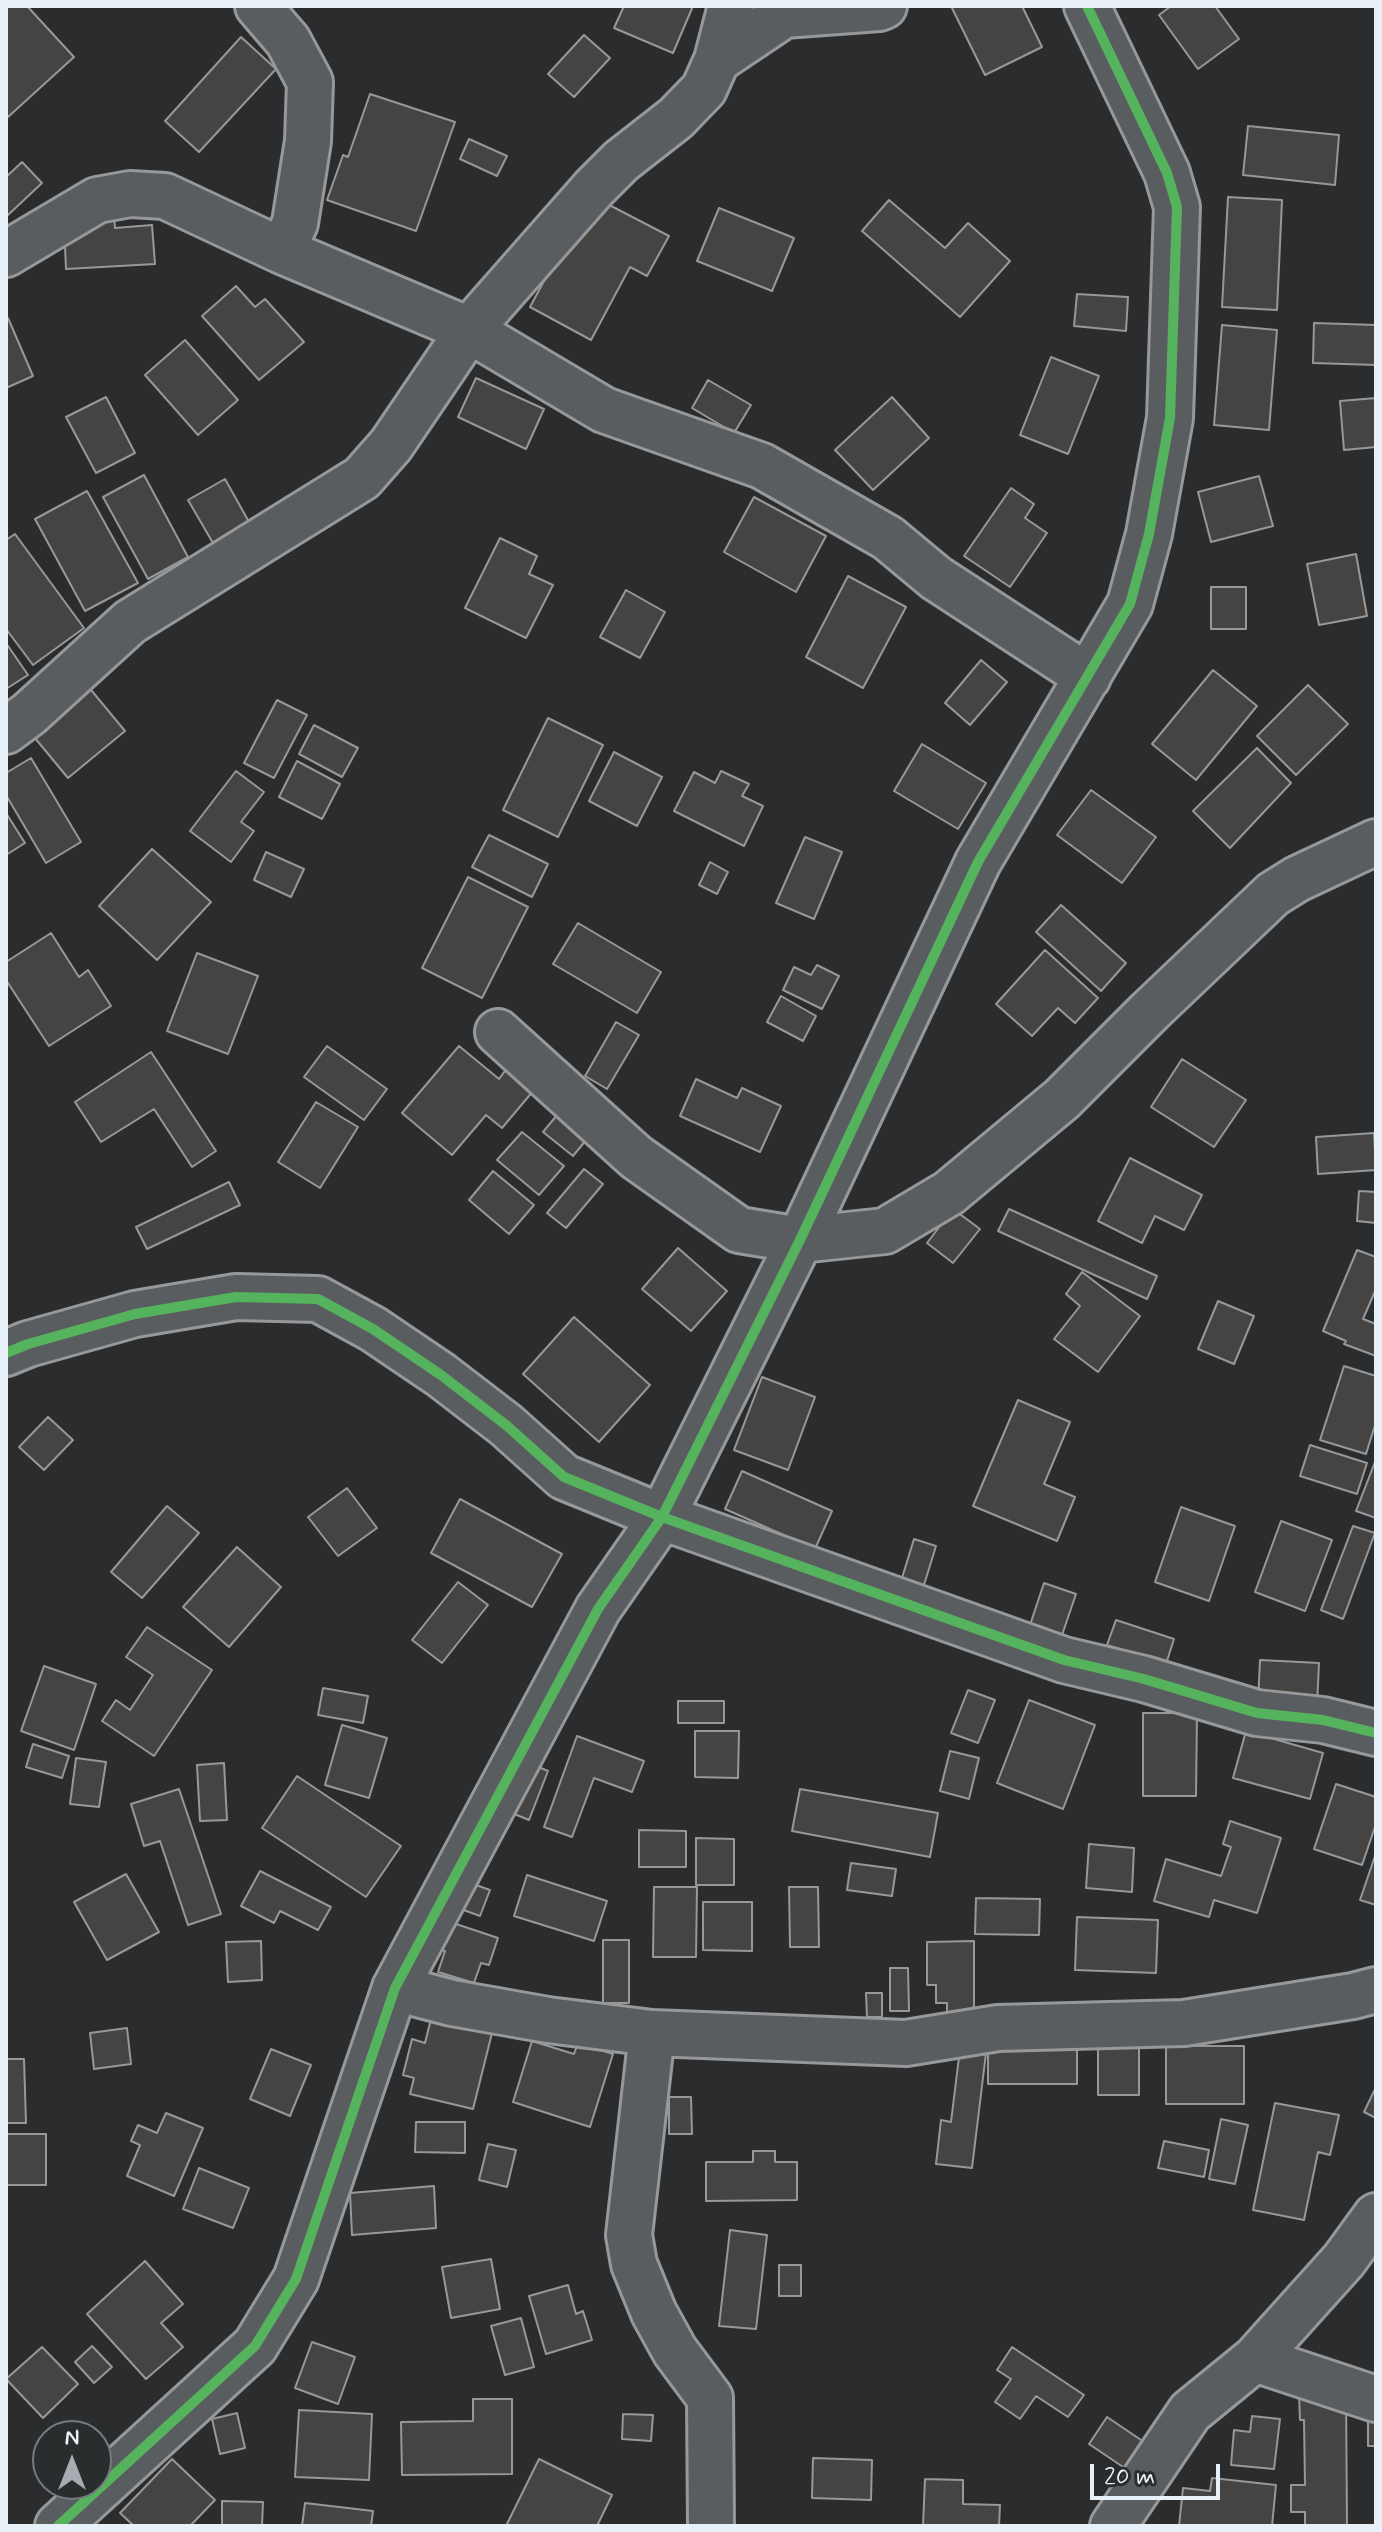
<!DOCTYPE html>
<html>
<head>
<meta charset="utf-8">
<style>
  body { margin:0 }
  #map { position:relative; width:1382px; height:2532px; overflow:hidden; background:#2b2c2d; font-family:Mynerve,sans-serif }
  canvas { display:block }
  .frame { position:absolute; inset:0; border:8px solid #e8f1f8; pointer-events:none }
  .north { position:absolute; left:32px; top:2420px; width:80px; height:80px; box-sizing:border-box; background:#2a2d2e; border:2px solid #767b7f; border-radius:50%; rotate:0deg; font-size:22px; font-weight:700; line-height:32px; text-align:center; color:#e8f1f8 }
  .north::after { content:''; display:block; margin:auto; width:28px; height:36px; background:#a6acb1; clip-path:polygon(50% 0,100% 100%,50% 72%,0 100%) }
  .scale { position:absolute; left:1090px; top:2464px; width:130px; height:36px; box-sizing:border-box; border:4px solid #e8f1f8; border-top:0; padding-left:10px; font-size:24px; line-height:28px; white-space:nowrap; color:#e8f1f8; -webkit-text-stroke:6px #2a2d2e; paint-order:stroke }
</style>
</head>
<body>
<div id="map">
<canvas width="1382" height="2532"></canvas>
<div class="frame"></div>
<div class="north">N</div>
<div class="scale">20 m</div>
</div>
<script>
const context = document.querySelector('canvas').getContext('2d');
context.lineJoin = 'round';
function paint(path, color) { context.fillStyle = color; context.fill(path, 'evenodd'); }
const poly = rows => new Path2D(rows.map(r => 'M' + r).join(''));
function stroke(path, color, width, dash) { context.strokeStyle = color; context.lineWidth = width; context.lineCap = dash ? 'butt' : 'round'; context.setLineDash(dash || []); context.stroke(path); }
const building = poly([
  [6,6,27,6,74,57,8,117,6,114,6,6],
  [624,6,693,6,673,53,614,28,624,6],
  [951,6,1022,6,1042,47,985,75,951,6],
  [1171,6,1215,6,1239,39,1198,69,1159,15,1171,6],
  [584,35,610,58,574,97,548,74,584,35],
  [241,37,276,69,199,152,165,121,241,37],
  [370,94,455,122,416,231,327,200,343,155,348,157,370,94],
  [1248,126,1339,135,1335,185,1243,175,1248,126],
  [469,139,507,156,497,176,460,159,469,139],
  [22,162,42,183,8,215,6,212,6,177,22,162],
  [590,195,669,236,647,276,630,267,591,340,530,307,590,195],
  [1228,197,1282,200,1277,310,1222,307,1228,197],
  [889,200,945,248,968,223,1010,261,960,317,862,231,889,200],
  [719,208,794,238,772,291,697,261,719,208],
  [114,214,115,228,152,225,155,264,66,269,64,225,114,214],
  [236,286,255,307,265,299,304,342,259,380,202,316,236,286],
  [1077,294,1128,297,1126,331,1074,326,1077,294],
  [8,318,33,376,6,388,6,319,8,318],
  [1314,323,1376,325,1376,365,1313,363,1314,323],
  [1222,325,1277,330,1269,430,1214,425,1222,325],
  [185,340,238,400,198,435,145,375,185,340],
  [1051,357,1099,376,1068,454,1020,435,1051,357],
  [476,378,544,409,526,449,458,417,476,378],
  [708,380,751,405,734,433,692,408,708,380],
  [106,397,135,453,96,473,66,417,106,397],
  [892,397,929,438,873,490,835,450,892,397],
  [1376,398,1376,447,1344,450,1340,401,1376,398],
  [144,475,188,557,148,579,103,497,144,475],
  [1259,476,1273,526,1211,542,1198,492,1259,476],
  [225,479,249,522,213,543,188,500,225,479],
  [1011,488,1034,504,1025,518,1047,533,1010,587,964,556,1011,488],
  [87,491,138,583,85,611,35,519,87,491],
  [754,497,826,536,796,592,724,552,754,497],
  [15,534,84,628,33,665,6,629,6,540,15,534],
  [500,538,537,556,529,574,553,585,526,638,465,608,500,538],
  [1356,554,1367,616,1319,625,1307,564,1356,554],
  [848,576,906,607,863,688,806,657,848,576],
  [1211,587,1246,587,1246,629,1211,629,1211,587],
  [626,590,665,612,640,658,600,637,626,590],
  [6,643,28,675,6,689,6,643],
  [981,660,1007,682,970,725,945,703,981,660],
  [1213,670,1257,706,1196,780,1152,744,1213,670],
  [82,679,125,731,68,778,25,726,82,679],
  [1308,685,1348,724,1296,775,1257,736,1308,685],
  [277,700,307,715,274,778,244,763,277,700],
  [548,718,603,745,558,837,503,810,548,718],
  [314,725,358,748,342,777,299,754,314,725],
  [922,744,986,783,958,829,894,791,922,744],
  [1257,748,1291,783,1230,848,1193,811,1257,748],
  [614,752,662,777,637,826,589,801,614,752],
  [31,758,81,842,46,863,6,795,6,773,31,758],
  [297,761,340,784,322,819,279,797,297,761],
  [236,771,264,792,241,822,254,831,231,862,190,831,236,771],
  [721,771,749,784,742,796,763,806,744,846,674,811,694,772,715,783,721,771],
  [1091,790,1156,837,1122,883,1057,835,1091,790],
  [6,813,25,843,6,855,6,813],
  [489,835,548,864,532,897,472,867,489,835],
  [805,837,842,852,814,919,776,903,805,837],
  [152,849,211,902,157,960,99,906,152,849],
  [266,852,304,869,291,897,254,880,266,852],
  [710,862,728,872,717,894,699,885,710,862],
  [468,877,528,907,482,998,422,968,468,877],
  [1061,905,1126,963,1101,991,1036,932,1061,905],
  [578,923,661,972,637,1013,553,964,578,923],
  [51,933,79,977,88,970,111,1006,49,1046,6,980,6,962,51,933],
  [1045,950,1098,998,1075,1023,1058,1008,1032,1036,996,1004,1045,950],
  [197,953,258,976,228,1054,167,1031,197,953],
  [817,965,839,976,822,1009,783,990,794,967,811,975,817,965],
  [781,996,816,1016,803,1041,767,1022,781,996],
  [616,1022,639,1035,607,1089,585,1076,616,1022],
  [327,1046,387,1089,364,1120,304,1077,327,1046],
  [459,1046,499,1079,507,1068,534,1090,502,1128,486,1115,452,1155,402,1113,459,1046],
  [151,1052,216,1151,192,1167,154,1109,101,1142,75,1102,151,1052],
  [1182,1059,1246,1100,1214,1147,1151,1107,1182,1059],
  [696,1079,737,1098,742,1088,781,1106,760,1152,680,1116,696,1079],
  [316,1102,358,1127,320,1188,278,1162,316,1102],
  [562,1109,591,1134,573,1156,543,1132,562,1109],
  [522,1132,564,1166,539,1195,497,1160,522,1132],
  [1374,1133,1376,1170,1318,1174,1316,1137,1374,1133],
  [1130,1158,1202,1195,1184,1230,1155,1216,1142,1243,1098,1221,1130,1158],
  [584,1169,603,1184,566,1228,547,1213,584,1169],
  [493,1171,534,1205,509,1234,469,1200,493,1171],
  [229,1182,240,1205,147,1249,136,1227,229,1182],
  [1359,1191,1376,1192,1376,1223,1357,1221,1359,1191],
  [953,1209,980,1229,953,1263,927,1243,953,1209],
  [1009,1209,1157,1276,1147,1299,998,1231,1009,1209],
  [678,1248,727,1291,691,1331,642,1289,678,1248],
  [1357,1250,1376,1257,1376,1289,1363,1319,1376,1324,1376,1356,1344,1344,1346,1341,1323,1331,1357,1250],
  [1082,1272,1140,1316,1098,1372,1054,1339,1080,1306,1066,1294,1082,1272],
  [1218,1301,1254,1316,1234,1364,1198,1349,1218,1301],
  [574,1317,650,1385,599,1442,523,1374,574,1317],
  [1344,1366,1376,1376,1376,1422,1366,1454,1320,1440,1344,1366],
  [762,1377,815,1397,788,1470,734,1450,762,1377],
  [1018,1400,1070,1422,1044,1484,1075,1497,1057,1541,973,1506,1018,1400],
  [48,1417,73,1440,44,1470,19,1447,48,1417],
  [1310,1445,1367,1463,1357,1494,1300,1476,1310,1445],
  [1375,1462,1376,1462,1376,1518,1356,1511,1375,1462],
  [742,1471,832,1511,815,1549,725,1509,742,1471],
  [347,1488,377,1528,338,1556,308,1517,347,1488],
  [460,1499,562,1554,532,1607,431,1553,460,1499],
  [167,1506,199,1533,142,1598,111,1572,167,1506],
  [1181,1507,1235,1526,1209,1601,1155,1582,1181,1507],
  [1281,1521,1332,1540,1305,1611,1255,1592,1281,1521],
  [1353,1526,1375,1533,1343,1619,1321,1610,1353,1526],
  [914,1539,936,1546,924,1585,902,1578,914,1539],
  [237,1547,281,1587,229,1647,183,1607,237,1547],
  [458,1582,488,1605,442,1663,412,1640,458,1582],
  [1044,1583,1076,1594,1061,1638,1029,1628,1044,1583],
  [1116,1620,1174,1639,1166,1664,1107,1645,1116,1620],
  [147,1627,212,1670,154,1756,102,1721,116,1700,130,1710,153,1675,126,1657,147,1627],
  [1260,1660,1319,1663,1317,1705,1258,1703,1260,1660],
  [44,1666,96,1684,74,1750,21,1731,44,1666],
  [323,1688,368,1696,363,1723,318,1715,323,1688],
  [968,1690,995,1700,978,1743,951,1733,968,1690],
  [1029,1700,1095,1725,1063,1809,997,1783,1029,1700],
  [678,1701,724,1701,724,1723,678,1723,678,1701],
  [1143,1713,1197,1713,1196,1796,1143,1796,1143,1713],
  [342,1725,387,1738,369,1798,325,1785,342,1725],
  [695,1731,739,1731,738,1778,695,1777,695,1731],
  [1246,1731,1323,1753,1310,1799,1233,1778,1246,1731],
  [577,1736,644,1761,632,1792,594,1778,572,1837,544,1827,577,1736],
  [33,1744,69,1756,62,1778,26,1767,33,1744],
  [950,1751,979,1758,969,1799,940,1791,950,1751],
  [76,1758,106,1762,99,1807,70,1804,76,1758],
  [527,1762,548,1771,529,1820,507,1811,527,1762],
  [224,1763,227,1820,200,1821,197,1765,224,1763],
  [297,1776,401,1846,366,1897,262,1828,297,1776],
  [1336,1784,1376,1797,1376,1824,1362,1865,1314,1849,1336,1784],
  [179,1789,221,1914,188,1925,160,1841,144,1846,131,1804,179,1789],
  [800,1789,938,1813,930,1857,792,1831,800,1789],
  [1230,1821,1281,1838,1257,1913,1214,1900,1209,1917,1154,1901,1166,1859,1221,1876,1231,1847,1223,1844,1230,1821],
  [639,1830,686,1831,686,1867,639,1867,639,1830],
  [696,1838,734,1839,734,1885,696,1885,696,1838],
  [1089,1844,1134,1848,1132,1892,1086,1888,1089,1844],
  [1376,1853,1376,1905,1360,1900,1376,1853],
  [851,1863,896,1869,892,1896,847,1890,851,1863],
  [260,1871,331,1907,318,1930,280,1911,274,1923,241,1906,260,1871],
  [126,1874,159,1932,107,1960,74,1902,126,1874],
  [527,1875,607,1901,594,1941,514,1916,527,1875],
  [459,1879,490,1890,480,1916,450,1905,459,1879],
  [654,1887,697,1887,696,1957,653,1957,654,1887],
  [789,1887,818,1887,819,1947,790,1947,789,1887],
  [976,1898,1040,1899,1039,1935,975,1934,976,1898],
  [703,1902,752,1902,752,1951,703,1950,703,1902],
  [1077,1917,1158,1920,1156,1973,1075,1970,1077,1917],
  [447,1921,498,1938,489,1965,481,1963,474,1983,438,1972,445,1951,438,1949,447,1921],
  [603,1940,629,1940,629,2003,603,2003,603,1940],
  [261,1941,262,1980,228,1982,226,1942,261,1941],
  [974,1941,974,2013,947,2013,947,2003,936,2003,936,1985,927,1985,927,1942,974,1941],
  [890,1968,908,1968,909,2011,890,2011,890,1968],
  [866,1993,882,1993,882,2017,867,2017,866,1993],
  [432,2015,493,2029,473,2109,410,2094,414,2078,403,2075,412,2039,425,2043,432,2015],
  [127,2028,131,2064,94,2069,90,2033,127,2028],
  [988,2039,1077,2039,1077,2084,988,2084,988,2039],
  [532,2041,574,2054,578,2043,613,2054,590,2127,513,2102,532,2041],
  [1098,2046,1139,2046,1139,2095,1098,2095,1098,2046],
  [1166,2046,1244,2046,1244,2104,1166,2104,1166,2046],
  [271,2049,311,2065,290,2116,250,2099,271,2049],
  [960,2049,986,2053,972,2168,936,2164,941,2120,951,2122,960,2049],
  [6,2059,24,2059,26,2123,6,2123,6,2059],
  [1376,2087,1376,2118,1364,2112,1376,2087],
  [669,2097,691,2097,692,2134,669,2134,669,2097],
  [1275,2103,1339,2115,1330,2155,1318,2152,1304,2220,1253,2210,1275,2103],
  [166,2113,203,2128,174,2196,127,2176,140,2145,131,2141,138,2125,157,2133,166,2113],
  [1221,2119,1248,2125,1235,2184,1209,2179,1221,2119],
  [416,2122,465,2122,465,2153,415,2152,416,2122],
  [6,2134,46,2134,46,2185,6,2185,6,2134],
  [1164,2141,1209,2150,1204,2177,1158,2168,1164,2141],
  [488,2144,516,2150,507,2187,479,2180,488,2144],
  [753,2151,775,2151,775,2162,797,2162,797,2200,706,2201,706,2162,753,2162,753,2151],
  [199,2168,249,2188,233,2228,183,2209,199,2168],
  [434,2186,436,2228,352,2235,350,2193,434,2186],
  [730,2230,767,2235,756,2329,719,2326,730,2230],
  [491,2259,500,2309,451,2318,442,2267,491,2259],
  [145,2261,183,2304,161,2323,183,2347,146,2379,87,2314,145,2261],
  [779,2265,801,2265,801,2296,779,2296,779,2265],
  [568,2285,576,2314,583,2311,592,2340,546,2354,529,2296,568,2285],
  [521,2318,534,2367,505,2375,491,2326,521,2318],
  [312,2342,355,2357,338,2404,295,2388,312,2342],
  [92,2346,112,2367,94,2383,75,2362,92,2346],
  [42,2347,78,2384,43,2418,6,2379,42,2347],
  [1012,2347,1084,2395,1068,2417,1036,2396,1020,2419,995,2402,1011,2379,997,2370,1012,2347],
  [1346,2393,1347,2526,1305,2526,1305,2512,1291,2512,1291,2485,1305,2485,1304,2420,1300,2420,1299,2394,1346,2393],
  [473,2399,512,2399,512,2474,402,2475,401,2422,473,2421,473,2399],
  [299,2410,372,2414,369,2480,295,2477,299,2410],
  [237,2413,245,2448,220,2454,212,2419,237,2413],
  [623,2414,653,2415,651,2441,622,2439,623,2414],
  [1252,2416,1280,2419,1274,2469,1231,2465,1234,2430,1250,2432,1252,2416],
  [1107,2417,1150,2446,1132,2473,1089,2444,1107,2417],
  [1368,2422,1376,2422,1376,2446,1368,2446,1368,2422],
  [813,2458,872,2460,871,2500,812,2498,813,2458],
  [172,2459,215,2500,190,2526,134,2526,120,2513,172,2459],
  [539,2459,612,2495,597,2526,506,2526,539,2459],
  [1212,2478,1276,2485,1272,2526,1179,2526,1183,2488,1210,2491,1212,2478],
  [925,2479,963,2480,963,2504,1000,2505,999,2526,923,2526,925,2479],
  [222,2501,263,2502,262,2526,222,2526,222,2501],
  [305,2503,373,2511,371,2526,302,2526,305,2503]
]);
const minor = poly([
  [258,6,288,41,310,82,308,141,295,223,282,251],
  [717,60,731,6],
  [6,254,97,200,130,194,165,196,282,251,469,330,604,410,762,466,888,538,936,578,1088,677],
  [6,731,29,714,130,622,362,478,391,445,469,330,594,188,621,161,676,118,704,89,717,60,784,15,879,8,884,6],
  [498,1032,636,1157,739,1230,800,1240,885,1231,949,1193,1062,1099,1150,1011,1273,894,1297,879,1376,842],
  [6,1353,28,1344,135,1314,236,1297,318,1299,373,1329,441,1375,506,1425,564,1477,662,1517,1064,1660,1144,1679,1257,1713,1323,1720,1376,1733],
  [395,1988,452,2003,548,2020,652,2033,906,2043,998,2028,1184,2023,1353,1996,1376,1990],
  [652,2033,629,2235,634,2264,654,2313,675,2351,710,2398,711,2526],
  [1255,2359,1376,2399],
  [58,2526,255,2346,296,2279,395,1988,598,1609,662,1517,800,1240,978,862,1130,604,1149,534,1170,418,1177,207,1167,173,1087,6],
  [1113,2526,1190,2412,1255,2359,1344,2260,1376,2216]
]);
const cycleway = poly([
  [6,1353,28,1344,135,1314,236,1297,318,1299,373,1329,441,1375,506,1425,564,1477,662,1517,1064,1660,1144,1679,1257,1713,1323,1720,1376,1733],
  [58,2526,255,2346,296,2279,395,1988,598,1609,662,1517,800,1240,978,862,1130,604,1149,534,1170,418,1177,207,1167,173,1087,6]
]);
paint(building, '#454442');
stroke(building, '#96989a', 2);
stroke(minor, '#96989a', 50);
stroke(minor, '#5a5d60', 44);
stroke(cycleway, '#56b35d', 10);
</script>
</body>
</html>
